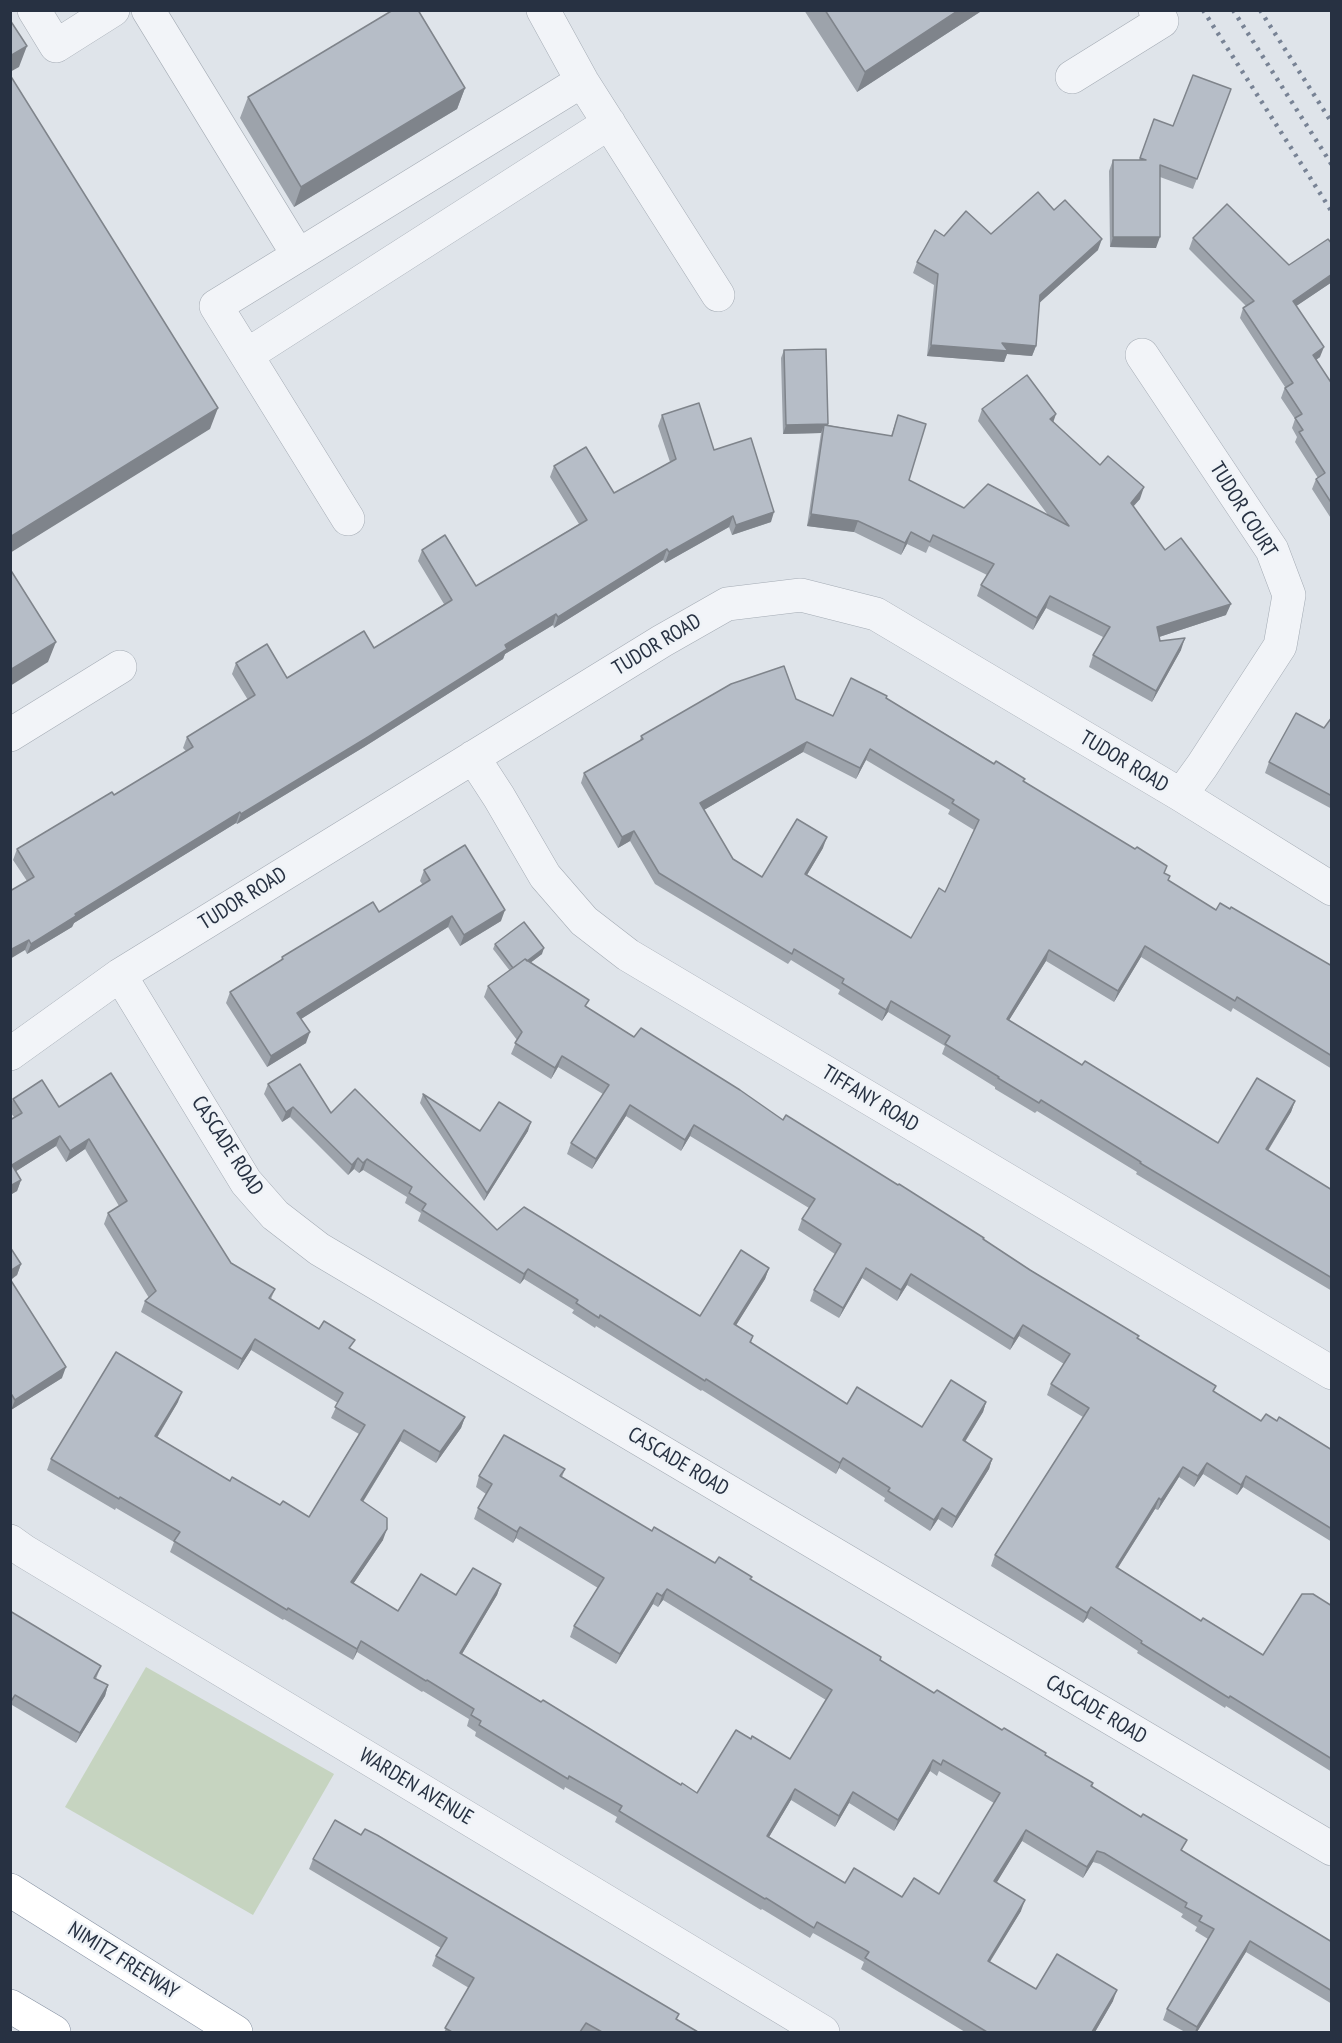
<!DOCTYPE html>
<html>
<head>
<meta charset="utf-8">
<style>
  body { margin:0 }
  #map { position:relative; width:1342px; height:2043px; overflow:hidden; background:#dfe4ea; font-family:"PT Sans Narrow",sans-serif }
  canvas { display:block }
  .frame { position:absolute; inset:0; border:12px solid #273142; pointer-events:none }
</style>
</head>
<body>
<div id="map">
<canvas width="1342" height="2043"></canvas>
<div class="frame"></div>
</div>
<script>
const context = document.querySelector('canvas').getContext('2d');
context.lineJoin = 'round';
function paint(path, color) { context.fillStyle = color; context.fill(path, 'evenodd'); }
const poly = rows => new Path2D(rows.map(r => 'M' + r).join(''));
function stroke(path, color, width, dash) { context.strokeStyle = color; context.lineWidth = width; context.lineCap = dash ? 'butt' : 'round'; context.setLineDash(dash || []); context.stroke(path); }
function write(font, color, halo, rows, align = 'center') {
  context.font = font + ' "PT Sans Narrow",sans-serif'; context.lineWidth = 5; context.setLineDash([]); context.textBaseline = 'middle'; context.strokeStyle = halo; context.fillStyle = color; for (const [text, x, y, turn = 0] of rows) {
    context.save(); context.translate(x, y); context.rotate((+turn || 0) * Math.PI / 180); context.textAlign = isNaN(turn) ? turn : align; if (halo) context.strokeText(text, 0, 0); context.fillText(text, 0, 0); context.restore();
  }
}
const green = poly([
  [146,1667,334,1774,253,1915,65,1807]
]);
const minor = poly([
  [34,10,56,46,113,10],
  [148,10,298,255],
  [543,10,582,81,718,295],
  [1072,77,1162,21,1155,10],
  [247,355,609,123],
  [1142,355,1272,550,1289,595,1280,646,1202,766,1181,795],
  [348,519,216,306,582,81],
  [10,735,120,667],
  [473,757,499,797,545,876,584,921,628,955,1332,1373],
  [120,975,246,1182,275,1215,319,1249,1332,1849],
  [10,1054,120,975,662,641,727,604,801,595,876,614,1181,795,1332,889],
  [10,1541,24,1551,823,2032]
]);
const highway = poly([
  [10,1890,236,2032],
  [10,2006,54,2032]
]);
const rail = poly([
  [1203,10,1332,212],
  [1233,10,1332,165],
  [1260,10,1332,123]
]);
const wall = poly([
  [804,10,983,10,857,92],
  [465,88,457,109,294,207,240,118,248,97],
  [1231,89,1193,189,1160,177,1156,248,1110,247,1109,171,1113,160,1139,160,1154,119,1173,126],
  [1054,210,1098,250,1039,303,1036,346,1032,356,1007,354,1004,362,927,356,934,285,913,273,917,262,944,236,991,234],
  [1193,238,1289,265,1332,282,1296,306,1320,357,1316,360,1332,384,1332,520,1312,489,1316,479,1318,478,1295,442,1297,437,1292,428,1295,419,1281,398,1285,387,1240,318,1243,308,1246,306,1189,249],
  [784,350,828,424,828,425,891,436,898,415,909,480,964,508,1048,515,978,421,982,409,1053,423,1100,465,1140,499,1133,507,1165,550,1226,615,1159,637,1160,641,1181,650,1152,702,1089,667,1093,655,1103,637,1046,608,1033,630,977,596,981,585,987,575,929,546,926,553,907,544,901,555,854,532,807,526,821,433,783,434,781,358],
  [662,415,714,450,771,522,732,535,729,527,665,563,663,560,554,628,553,625,505,654,503,659,364,747,237,824,236,823,74,923,72,927,27,954,25,950,27,881,13,860,17,849,114,795,186,751,183,748,187,737,248,700,232,674,236,663,287,678,374,648,444,604,418,561,422,550,476,586,579,524,550,477,554,466,614,493,670,462,658,426],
  [886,698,1024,781,1165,873,1168,881,1216,910,1332,966,1332,1069,1233,1008,1231,1012,1141,957,1114,1002,1046,961,1009,1020,1082,1065,1218,1143,1295,1101,1291,1112,1268,1151,1332,1190,1332,1291,1136,1174,1137,1172,1037,1111,1035,1113,995,1089,995,1087,942,1054,945,1046,888,1012,882,1021,838,994,840,990,791,960,788,964,655,884,630,841,618,848,581,783,584,773,640,741,641,736,796,699,833,716],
  [803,752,856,779,866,760,950,810,948,814,974,830,945,892,911,938,807,875,823,848,762,877,733,859,704,810],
  [1332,717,1332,809,1265,773,1269,762,1324,728],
  [424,870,501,921,460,946,448,927,301,1019,306,1043,267,1067,226,1003,230,992,281,960,282,957,379,912,423,885,420,881],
  [495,944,542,954,530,963,586,1007,634,1037,898,1185,984,1238,984,1240,1138,1339,1214,1391,1261,1421,1277,1421,1332,1450,1332,1542,1243,1487,1237,1495,1203,1474,1194,1487,1179,1477,1158,1510,1155,1509,1118,1568,1201,1621,1263,1655,1332,1606,1332,1772,1226,1706,1225,1708,1137,1653,1138,1651,1087,1618,1083,1623,991,1566,995,1555,1083,1417,1047,1395,1051,1384,1064,1364,1019,1336,1010,1350,907,1285,897,1301,862,1278,839,1318,810,1301,814,1290,835,1254,798,1230,802,1219,809,1208,690,1136,681,1151,626,1116,592,1169,567,1154,571,1143,603,1094,558,1067,551,1079,511,1054,517,1040,484,997,488,986,510,971,493,949],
  [268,1084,331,1113,497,1230,700,1316,769,1268,765,1279,736,1325,753,1336,751,1343,847,1404,922,1427,986,1402,983,1412,965,1442,992,1459,989,1469,952,1528,938,1519,930,1531,884,1501,885,1498,839,1468,836,1474,702,1390,701,1391,596,1326,595,1328,572,1313,574,1310,524,1279,520,1284,418,1221,421,1213,405,1203,407,1197,363,1170,359,1173,354,1169,348,1175,290,1117,282,1122,264,1094],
  [423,1094,480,1131,528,1131,484,1201,420,1103],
  [13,1099,59,1107,231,1263,275,1289,271,1299,351,1349,465,1417,461,1428,436,1463,400,1441,363,1502,383,1540,353,1584,398,1611,501,1584,497,1595,462,1654,681,1785,697,1793,751,1739,790,1759,826,1700,663,1600,658,1607,653,1604,616,1664,570,1637,574,1626,598,1588,516,1538,513,1543,474,1519,478,1508,486,1494,476,1487,479,1476,565,1469,562,1477,652,1531,715,1563,751,1580,934,1693,1002,1730,1093,1783,1092,1787,1183,1851,1332,1942,1332,2004,1246,1952,1197,2032,1185,2032,1163,2020,1167,2009,1208,1939,1195,1931,1197,1927,1181,1917,1183,1914,1100,1864,1093,1862,1083,1878,1022,1841,996,1883,1021,1911,990,1962,1036,1989,1113,2001,1095,2032,965,2032,861,1969,864,1962,813,1933,810,1938,762,1909,761,1910,615,1822,617,1817,565,1787,564,1790,475,1736,476,1732,467,1726,469,1719,423,1691,422,1692,357,1652,353,1660,284,1619,283,1620,170,1552,174,1542,116,1508,115,1510,47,1470,51,1459,178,1402,157,1438,230,1481,280,1505,309,1517,359,1434,331,1418,338,1403,251,1350,238,1370,141,1312,145,1301,149,1298,104,1224,108,1213,119,1206,85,1149,66,1162,56,1146,16,1171,21,1180,17,1191,10,1195,14,1117,10,1112,10,1105],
  [930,1771,937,1776,939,1771,994,1803,939,1894,902,1897,845,1883,769,1837,791,1800,835,1827,849,1803,894,1831],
  [10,1247,21,1264,17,1275,11,1280,62,1378,11,1410],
  [10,1611,101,1666,96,1679,108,1685,105,1696,76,1743,12,1705],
  [313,1859,677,2020,698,2032,444,2032,469,1988,432,1966,436,1956,441,1948,309,1869]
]);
const shadedWall = poly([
  [959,10,983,10,857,92,865,72],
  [27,46,19,67,10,72,10,56],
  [465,88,457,109,294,207,301,187],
  [1113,237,1160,237,1156,248,1110,247],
  [1102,239,1098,250,1036,306,1040,295],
  [1332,274,1332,282,1289,311,1293,301],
  [1002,343,1036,346,1032,356,1007,354,1004,362,927,356,931,345],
  [1324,347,1320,357,1309,365,1313,355],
  [218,408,210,429,10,553,10,537],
  [1056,414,1052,426,1050,419],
  [828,424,825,433,824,425,821,433,783,434,786,425],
  [1144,487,1140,499,1126,514,1131,503],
  [774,512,771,522,732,535,736,525],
  [811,514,858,521,854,532,807,526],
  [733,516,729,527,665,563,669,552],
  [911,532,907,544,901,555,905,543],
  [667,549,663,560,554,628,558,617],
  [1050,596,1046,608,1033,630,1037,618],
  [1231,604,1226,615,1153,639,1157,627],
  [556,614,553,625,505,654,503,659,364,747,237,824,241,814,505,645],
  [1185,638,1181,650,1152,702,1156,691],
  [56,642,48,662,10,686,10,670],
  [807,742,803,752,697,814,700,803],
  [870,749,866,760,856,779,860,768],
  [240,812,236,823,74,923,72,927,27,954,31,944,75,914],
  [634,831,630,841,618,848,622,837],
  [827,837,823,848,801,885,805,874],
  [505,910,501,921,460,946,464,935],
  [452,916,448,927,293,1024,297,1013],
  [29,940,25,950,10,959,10,950],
  [1145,946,1141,957,1114,1002,1118,991],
  [544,948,542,954,513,976,515,970],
  [1049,950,1046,961,1003,1030,1007,1019],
  [891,1001,888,1012,882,1021,886,1010],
  [310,1032,306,1043,267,1067,271,1056],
  [562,1056,558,1067,551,1079,555,1068],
  [1295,1101,1291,1112,1262,1160,1266,1149],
  [630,1105,626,1116,592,1169,596,1159],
  [293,1107,290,1117,282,1122,286,1112],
  [531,1122,528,1131,484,1201,487,1193],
  [694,1125,690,1136,681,1151,685,1140],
  [60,1136,56,1146,10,1175,12,1165],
  [89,1139,85,1149,66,1162,70,1151],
  [358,1158,354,1169,348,1175,352,1165],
  [367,1159,363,1170,359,1173,363,1163],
  [21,1180,17,1191,10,1195,10,1186],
  [21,1264,17,1275,10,1280,10,1271],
  [769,1268,765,1279,730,1335,734,1324],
  [866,1268,862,1278,839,1318,843,1308],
  [528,1269,524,1279,520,1284,524,1274],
  [911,1274,907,1285,897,1301,901,1290],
  [1023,1325,1019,1336,1010,1350,1014,1339],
  [255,1339,251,1350,238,1370,242,1359],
  [66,1367,62,1378,11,1410,15,1400],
  [182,1392,178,1402,151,1447,155,1436],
  [986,1402,983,1412,959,1451,963,1440],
  [465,1417,461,1428,436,1463,440,1452],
  [404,1430,400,1441,357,1511,361,1500],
  [843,1458,839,1468,836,1474,840,1463],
  [992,1459,989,1469,952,1528,956,1517],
  [1207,1463,1203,1474,1194,1487,1198,1476],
  [1183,1467,1179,1477,1158,1510,1161,1500],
  [1246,1476,1243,1487,1237,1495,1241,1485],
  [1159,1498,1155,1509,1112,1577,1116,1567],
  [942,1508,938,1519,930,1531,934,1520],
  [520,1527,516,1538,513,1543,517,1532],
  [387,1529,383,1540,347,1593,351,1582],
  [501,1584,497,1595,456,1664,460,1653],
  [667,1589,663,1600,658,1607,662,1596],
  [657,1593,653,1604,616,1664,620,1654],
  [1091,1607,1087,1618,1083,1623,1087,1613],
  [361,1641,357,1652,353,1660,357,1649],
  [108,1685,105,1696,76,1743,80,1733],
  [933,1760,930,1771,894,1831,898,1820],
  [795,1789,791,1800,763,1847,767,1836],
  [853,1792,849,1803,835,1827,839,1816],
  [1026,1830,1022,1841,991,1892,994,1881],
  [1097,1851,1093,1862,1083,1878,1087,1867],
  [1025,1900,1021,1911,984,1971,988,1961],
  [1250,1941,1246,1952,1197,2032,1195,2032,1197,2027],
  [1117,1990,1113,2001,1095,2032,1092,2032]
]);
const building = poly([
  [393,10,418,10,465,88,301,187,248,97,393,10],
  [825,10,959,10,865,72,825,10],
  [10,20,27,46,10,56,10,20],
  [10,75,218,408,10,537,10,75],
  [1193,75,1231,89,1197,179,1160,165,1160,237,1113,237,1113,160,1146,160,1140,158,1154,119,1173,126,1193,75],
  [1038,192,1054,210,1065,200,1102,239,1040,295,1036,346,1002,343,1008,351,931,345,938,274,917,262,935,230,944,236,966,211,991,234,1038,192],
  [1227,204,1289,265,1328,239,1332,244,1332,274,1293,301,1324,347,1313,355,1332,384,1332,504,1316,479,1325,473,1299,432,1303,430,1295,418,1302,414,1285,388,1293,383,1243,308,1254,301,1193,238,1227,204],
  [826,349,828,424,786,425,784,350,826,349],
  [1027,375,1056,414,1050,419,1100,465,1108,456,1144,487,1131,503,1165,550,1181,538,1231,604,1157,627,1160,641,1185,638,1156,691,1093,655,1110,627,1050,596,1037,618,981,585,994,564,933,535,930,542,911,532,905,543,858,521,811,514,824,425,892,436,898,415,926,424,909,480,964,508,988,484,1069,526,982,409,1027,375],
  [699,403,714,450,751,438,774,512,736,525,733,516,669,552,667,549,558,617,556,614,505,645,507,649,368,737,241,814,240,812,75,914,76,916,31,944,29,940,10,950,10,891,34,877,17,849,112,792,114,795,193,747,187,737,255,695,236,663,267,644,287,678,364,631,374,648,452,600,422,550,445,535,476,586,587,520,554,466,586,447,614,493,676,459,662,415,699,403],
  [10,569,56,642,10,670,10,569],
  [784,666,796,699,833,716,851,678,887,696,886,698,994,764,996,761,1025,779,1023,781,1135,849,1137,847,1167,866,1164,873,1170,876,1168,880,1216,910,1220,903,1230,909,1231,907,1332,966,1332,1056,1237,997,1235,1001,1145,946,1118,991,1049,950,1007,1019,1082,1065,1085,1061,1218,1143,1257,1078,1295,1101,1266,1149,1332,1190,1332,1278,1140,1163,1141,1162,1041,1100,1039,1103,998,1078,999,1077,945,1044,950,1036,891,1001,886,1010,842,983,844,979,794,949,792,954,659,873,634,831,622,837,584,773,643,739,641,736,731,684,784,666],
  [807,742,860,768,870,749,954,800,952,803,979,820,945,892,939,888,911,938,805,874,827,837,797,819,762,877,733,859,700,803,807,742],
  [1296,713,1324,728,1332,717,1332,796,1269,762,1296,713],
  [465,845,505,910,464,935,452,916,297,1013,310,1032,271,1056,230,992,283,959,282,957,373,902,379,912,430,880,424,870,465,845],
  [524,922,544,948,527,961,525,959,513,968,495,944,524,922],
  [525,959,589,1000,585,1006,634,1037,641,1028,740,1090,783,1120,786,1115,898,1185,899,1184,984,1238,983,1239,1030,1270,1139,1336,1137,1338,1216,1386,1213,1391,1261,1421,1266,1414,1277,1421,1279,1417,1332,1450,1332,1529,1246,1476,1241,1485,1207,1463,1198,1476,1183,1467,1161,1500,1159,1498,1116,1567,1201,1621,1203,1618,1263,1655,1302,1594,1313,1594,1332,1606,1332,1759,1230,1696,1229,1698,1141,1643,1142,1641,1091,1607,1087,1613,995,1555,1089,1408,1051,1384,1070,1354,1023,1325,1014,1339,911,1274,901,1290,866,1268,843,1308,814,1290,841,1244,802,1219,815,1199,694,1125,685,1140,630,1105,596,1159,571,1143,609,1085,562,1056,555,1068,515,1043,522,1032,488,986,525,959],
  [300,1064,331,1113,355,1089,497,1230,524,1207,700,1316,741,1250,769,1268,734,1324,753,1336,750,1342,847,1404,857,1387,922,1427,951,1380,986,1402,963,1440,992,1459,956,1517,942,1508,934,1520,888,1491,890,1488,843,1458,840,1463,706,1379,705,1381,600,1315,599,1318,576,1303,578,1300,528,1269,524,1274,422,1210,426,1204,409,1193,412,1187,367,1159,363,1163,358,1158,352,1165,293,1107,286,1112,268,1084,300,1064],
  [111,1073,231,1263,275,1289,269,1298,319,1329,324,1321,355,1340,349,1348,465,1417,440,1452,404,1430,361,1500,387,1518,387,1529,351,1582,398,1611,421,1574,456,1595,473,1568,501,1584,460,1653,541,1702,543,1700,681,1785,682,1783,697,1793,736,1730,751,1739,752,1736,790,1759,832,1690,667,1589,662,1596,657,1593,620,1654,574,1626,604,1578,520,1527,517,1532,478,1508,492,1484,479,1476,504,1435,565,1469,560,1476,652,1531,654,1527,715,1563,719,1557,752,1577,750,1579,881,1657,880,1660,934,1693,937,1690,1002,1730,1004,1728,1046,1753,1045,1755,1093,1783,1091,1786,1141,1817,1143,1814,1187,1840,1181,1850,1332,1942,1332,1991,1250,1941,1197,2027,1167,2009,1214,1929,1199,1921,1202,1916,1185,1907,1187,1903,1104,1853,1097,1851,1087,1867,1026,1830,994,1881,1025,1900,988,1961,1036,1989,1057,1954,1117,1990,1092,2032,987,2032,865,1958,869,1952,817,1922,814,1928,766,1898,765,1899,619,1811,622,1806,569,1776,568,1779,479,1725,481,1721,471,1715,474,1709,427,1680,426,1681,361,1641,357,1649,288,1608,287,1610,174,1541,180,1532,120,1497,119,1499,51,1459,116,1352,182,1392,155,1436,230,1481,232,1477,280,1505,283,1501,309,1517,365,1425,335,1407,343,1393,255,1339,242,1359,145,1301,156,1291,108,1213,127,1201,89,1139,70,1151,60,1136,12,1165,21,1180,10,1186,10,1120,22,1113,13,1099,42,1080,59,1107,111,1073],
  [933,1760,941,1765,943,1760,1000,1793,939,1894,914,1878,902,1897,854,1868,845,1883,767,1836,795,1789,839,1816,853,1792,898,1820,933,1760],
  [423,1094,480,1131,499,1102,531,1122,487,1193,423,1094],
  [10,1247,21,1264,10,1271,10,1247],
  [10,1279,66,1367,15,1400,10,1392,10,1279],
  [10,1611,101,1666,94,1678,108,1685,80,1733,15,1695,10,1703,10,1611],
  [335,1820,361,1835,365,1829,377,1835,679,2014,676,2019,698,2032,602,2032,586,2023,580,2032,452,2032,445,2028,474,1978,436,1956,447,1938,313,1859,335,1820]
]);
const streetNames = [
  ["TUDOR COURT",1243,510,58],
  ["TUDOR ROAD",657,645,-31],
  ["TUDOR ROAD",1124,762,31],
  ["TUDOR ROAD",243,899,-32],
  ["TIFFANY ROAD",870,1099,31],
  ["CASCADE ROAD",227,1146,57],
  ["CASCADE ROAD",678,1462,31],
  ["CASCADE ROAD",1096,1710,31],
  ["WARDEN AVENUE",416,1787,31],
  ["NIMITZ FREEWAY",123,1961,32]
];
paint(green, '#c6d4c0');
stroke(minor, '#a4abb4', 34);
stroke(highway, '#8691a2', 34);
stroke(minor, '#f2f4f8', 33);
stroke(highway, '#fff', 33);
stroke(rail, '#788395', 4.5, [3, 6]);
paint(wall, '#9da3ab');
paint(shadedWall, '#7f848b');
paint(building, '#b6bdc7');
stroke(building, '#7f848b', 1.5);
write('21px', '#273142', '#eff3f7', streetNames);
</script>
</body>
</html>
